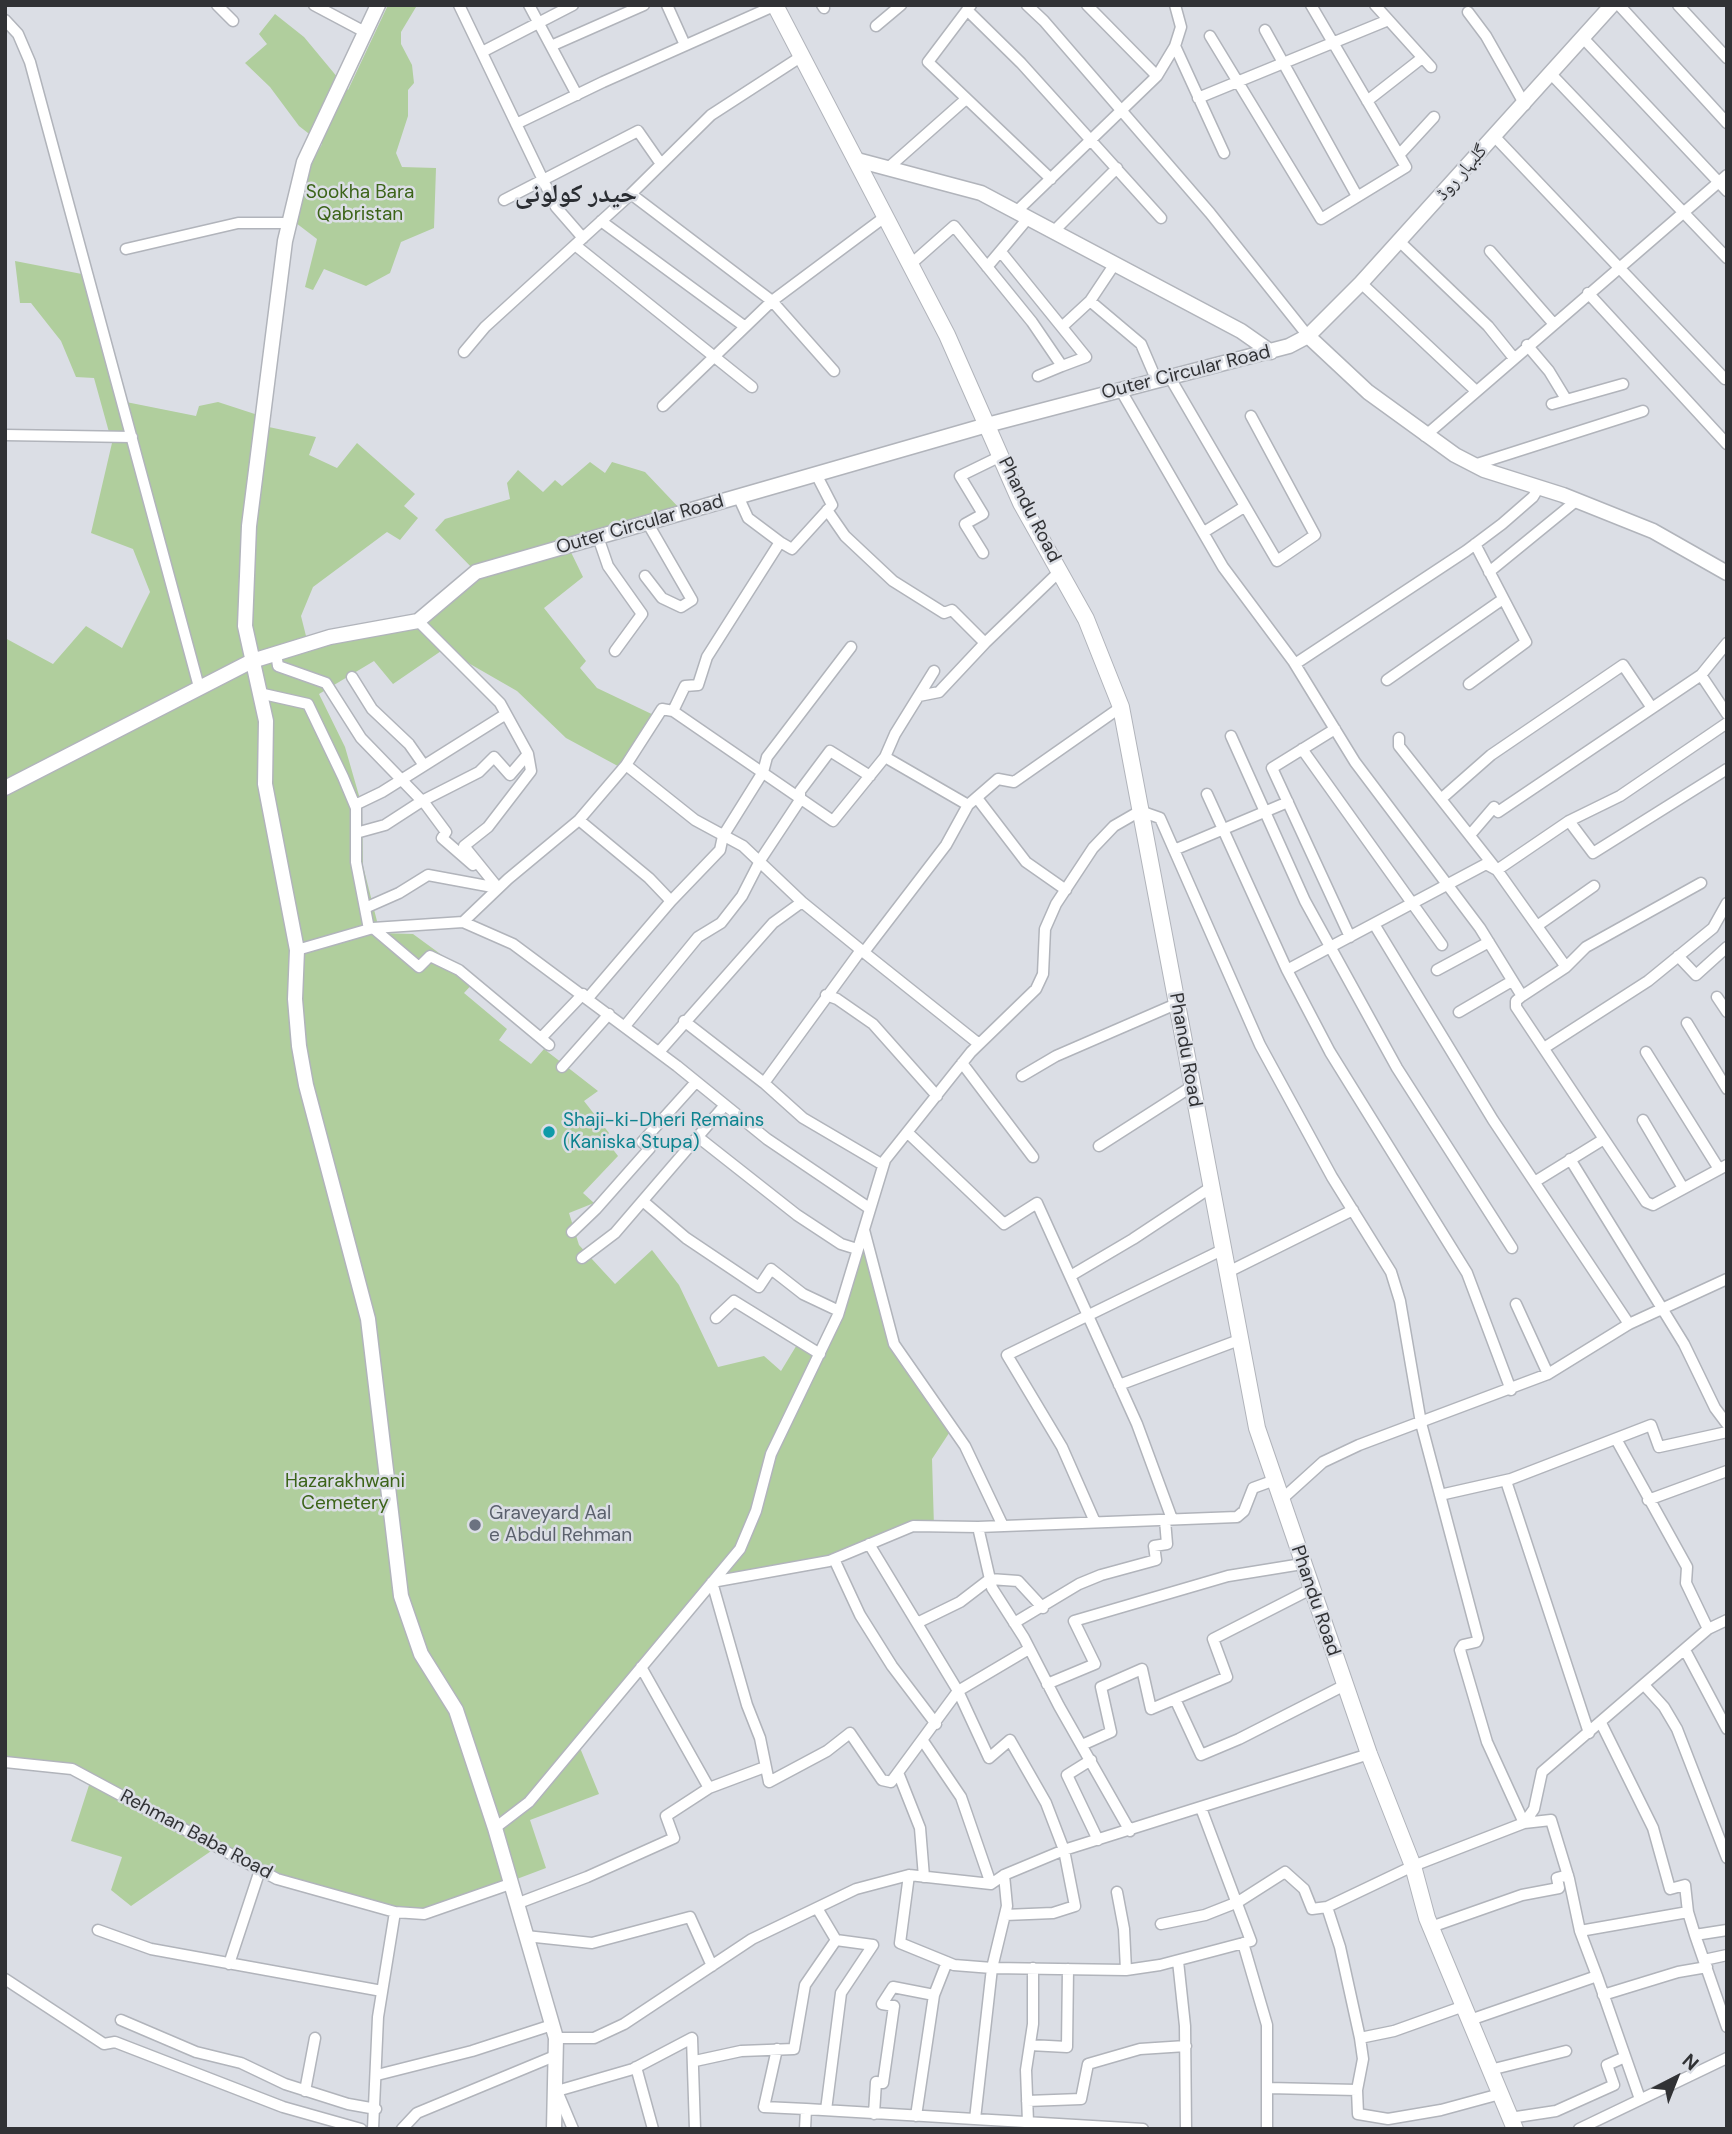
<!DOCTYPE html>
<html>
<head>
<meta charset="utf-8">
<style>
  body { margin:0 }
  #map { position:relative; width:1732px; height:2134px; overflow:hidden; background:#dbdee5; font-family:"DM Sans",sans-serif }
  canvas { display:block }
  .frame { position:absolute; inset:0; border:7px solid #313235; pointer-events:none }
  .north { position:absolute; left:1641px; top:2043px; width:70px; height:70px; -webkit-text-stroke:5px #dbdee5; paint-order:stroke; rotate:42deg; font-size:19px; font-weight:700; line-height:28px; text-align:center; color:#313235 }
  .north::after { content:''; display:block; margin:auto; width:24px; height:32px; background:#313235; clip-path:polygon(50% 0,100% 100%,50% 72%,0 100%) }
</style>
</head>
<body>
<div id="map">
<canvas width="1732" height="2134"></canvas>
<div class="frame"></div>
<div class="north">N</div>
</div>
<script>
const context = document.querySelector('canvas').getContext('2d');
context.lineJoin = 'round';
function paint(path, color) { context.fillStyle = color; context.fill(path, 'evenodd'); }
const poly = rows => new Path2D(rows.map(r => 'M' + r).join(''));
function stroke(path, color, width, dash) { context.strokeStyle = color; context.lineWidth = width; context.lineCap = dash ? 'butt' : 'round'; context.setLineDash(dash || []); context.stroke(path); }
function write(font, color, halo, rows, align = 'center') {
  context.font = font + ' "DM Sans","Noto Naskh Arabic",sans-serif'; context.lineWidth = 5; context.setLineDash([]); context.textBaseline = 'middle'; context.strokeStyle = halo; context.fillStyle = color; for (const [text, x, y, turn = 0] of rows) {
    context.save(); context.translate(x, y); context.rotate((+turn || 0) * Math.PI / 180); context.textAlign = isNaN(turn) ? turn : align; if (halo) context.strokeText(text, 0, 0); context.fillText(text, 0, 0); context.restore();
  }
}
const green = poly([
  [388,5,416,7,401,32,401,44,412,65,414,83,408,90,408,116,396,153,402,167,436,168,434,228,401,242,390,273,366,286,324,269,313,290,305,287,317,239,296,223,307,171,322,144,299,126,270,87,245,63,267,44,259,34,275,14,304,37,348,90],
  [15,261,87,275,121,401,196,416,199,406,218,402,264,417,264,426,316,437,309,455,337,468,357,443,415,494,404,506,418,518,400,540,387,532,313,587,301,616,308,644,418,621,476,572,435,530,445,519,510,499,507,483,518,470,543,492,555,480,562,486,590,462,605,473,612,462,645,472,683,512,568,546,583,577,544,608,586,661,580,668,597,688,660,718,627,771,566,738,517,691,444,649,393,684,374,661,319,694,345,747,362,806,363,866,380,933,413,934,476,980,464,993,507,1029,499,1040,531,1064,544,1049,598,1091,584,1101,609,1133,605,1139,618,1156,583,1193,594,1203,569,1213,579,1245,615,1284,652,1250,679,1285,718,1367,764,1356,781,1371,798,1343,817,1358,863,1227,894,1344,953,1427,932,1459,934,1527,913,1526,829,1561,712,1582,578,1743,599,1794,530,1820,546,1868,424,1914,277,1879,217,1847,131,1906,111,1890,122,1857,71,1841,91,1779,72,1769,5,1762,5,638,53,664,86,626,122,648,150,592,133,549,91,533,112,443,94,378,76,377,61,341,31,303,20,303]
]);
const street = poly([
  [217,5,233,21],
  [314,5,363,31],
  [459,5,556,207,583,238],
  [529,5,577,95],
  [667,5,685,45],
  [822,5,824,8],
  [971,5,928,62,1051,179],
  [1027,5,1044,21,1210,213,1308,336],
  [1087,5,1157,76],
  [1175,5,1181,27,1175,46,1224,153],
  [1375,5,1431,67],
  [1619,5,1727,123],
  [1678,5,1727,58],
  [967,10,1021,63,1161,218],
  [1468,12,1486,36,1525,105],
  [5,20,18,34,30,62,199,687],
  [876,26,901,5],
  [1265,30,1357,196],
  [1210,36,1321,219,1406,167,1311,5],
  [1584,39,1727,191],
  [551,46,644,5],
  [482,52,573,5],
  [1552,75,1727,258],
  [1198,98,1386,21],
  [1367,101,1422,58],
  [516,124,603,82,776,5],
  [1494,136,1725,379],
  [1399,155,1434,117],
  [888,168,966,99],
  [631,194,772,301,834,371],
  [504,200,638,131,661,164],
  [1017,211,1157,76,1175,46],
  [601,221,744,326],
  [1054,231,1117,168],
  [1399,241,1488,326,1513,357],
  [575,245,752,387],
  [126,249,238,223,289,223],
  [1490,251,1553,323],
  [911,264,954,226,1032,322,1062,366,1086,357,1001,252],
  [1114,265,1090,301,1141,344,1156,379],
  [987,267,1029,217],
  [1361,283,1475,390],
  [1588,293,1727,444],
  [1064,325,1090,301],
  [1527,345,1549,371,1566,399],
  [464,352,485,327,631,194,711,115,802,56],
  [1038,376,1062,366],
  [1169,376,1277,561,1315,535,1251,416],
  [1120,389,1223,567,1293,661,1355,762,1480,928,1522,996],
  [1552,404,1623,384],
  [663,406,772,301,886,216],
  [5,435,132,437],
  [1425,436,1727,175],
  [1474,465,1643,411],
  [738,496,748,518,780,542,707,657,698,685,685,686,673,711,833,821,885,757,895,734,934,671],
  [827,510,845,536,893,581,944,613,952,610,985,643,1060,571],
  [1204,532,1244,507],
  [598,537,608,566,642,614,615,651],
  [780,542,792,549,832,505,816,474],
  [983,553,965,524,983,514,960,476,1001,456],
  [1489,572,1576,501],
  [645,576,662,598,681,607,692,600,647,522],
  [276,653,278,666,326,683,361,738,426,805,446,832,442,838,473,865],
  [1295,664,1466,551,1502,524,1533,497,1539,487],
  [1701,675,1727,714],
  [352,677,372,709,409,744,423,764],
  [1387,680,1503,599],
  [1469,684,1526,642,1475,544],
  [259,693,308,704,343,777,356,808,356,862,369,929],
  [919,696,939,692,985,643],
  [1335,729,1272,768,1350,937],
  [1231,736,1305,901,1397,1068,1512,1248],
  [1399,738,1399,746,1497,870,1566,967,1522,996,1516,1001,1516,1007,1646,1202,1653,1205,1727,1165],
  [1302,749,1442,945],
  [885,757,968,805],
  [626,765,695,820,743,846,802,902,861,950],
  [1207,794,1287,970,1330,1052,1467,1273,1511,1390],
  [977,798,1026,862,1066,890],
  [1441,799,1491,755,1623,665,1652,708],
  [355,805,382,792,506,714],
  [579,820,649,878,671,901],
  [1569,821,1593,853,1727,769],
  [356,833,385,825,422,801,479,772,494,757,510,775,528,754],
  [1470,835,1494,807,1498,812,1701,675,1727,643],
  [1174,850,1288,802],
  [365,908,399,893,428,875,498,888,464,846,488,827,531,771,528,754,500,703,418,621],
  [463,922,508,879,579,820,626,765,662,709,673,711],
  [1374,924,1493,1120,1629,1324],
  [1537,926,1594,886],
  [373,928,419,967,430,956,459,970,549,1045],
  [297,950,373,928,463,922,513,944,677,1066,767,1139,869,1208],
  [864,952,946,845,968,805,998,779,1014,782,1121,707],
  [1678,956,1696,975,1727,947],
  [1566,967,1586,947,1701,883],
  [1287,970,1486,864,1497,870,1569,821,1620,796,1727,723],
  [1437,970,1489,942],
  [826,995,837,999,873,1024,937,1096],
  [1717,997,1727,1012],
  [588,998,671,901,720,850,723,836,763,772,767,757,851,647],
  [1459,1012,1512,981],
  [684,1021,764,1083,861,950,979,1044],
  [1687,1023,1727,1089],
  [625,1026,698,937,721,923,742,896,761,859,800,800,800,791,830,751,870,776],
  [541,1038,583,994],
  [1544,1048,1648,981,1713,928,1727,903],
  [659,1052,773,923,802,902],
  [1646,1052,1719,1169],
  [962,1063,1033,1157],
  [562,1067,609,1014],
  [1022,1076,1056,1056,1176,1004],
  [764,1083,803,1118,883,1165],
  [1643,1120,1683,1188],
  [908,1133,1004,1224,1037,1203,1137,1424,1172,1519],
  [698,1137,797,1215,841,1244,857,1249],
  [1099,1146,1191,1087],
  [1570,1159,1684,1344,1715,1408,1727,1424],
  [1536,1181,1604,1139],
  [644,1202,686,1238,759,1287,771,1269,803,1294,839,1311],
  [864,1230,894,1344,965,1446,1003,1526],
  [572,1232,596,1209,650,1148,642,1142,696,1082],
  [582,1258,615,1233,725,1105],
  [1226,1273,1353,1210],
  [1072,1275,1133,1239,1210,1188],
  [1516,1304,1548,1374],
  [716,1318,734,1301,820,1354],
  [1119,1385,1239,1340],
  [1616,1439,1687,1567,1686,1583,1708,1629],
  [1506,1481,1589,1733],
  [1440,1495,1511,1479,1651,1425,1659,1447,1727,1432],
  [1281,1500,1323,1462,1359,1445,1548,1374,1629,1324,1727,1279],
  [1648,1500,1727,1471],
  [1095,1522,1062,1447,1007,1355,1222,1250],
  [978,1527,992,1588,1024,1638,1059,1706,1130,1831],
  [869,1544,958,1691,989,1758,1010,1740,1046,1803,1064,1850,1075,1906,1053,1913,1005,1915],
  [834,1559,860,1615,892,1666,936,1724],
  [917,1623,960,1602,990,1579,1018,1581,1043,1608],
  [1014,1623,1079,1584,1101,1575,1156,1560,1154,1546,1167,1544,1165,1520],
  [1029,1649,958,1691,891,1782,882,1780,850,1733,827,1751,769,1782,760,1738,747,1705,712,1582,829,1561,913,1526,978,1527,1237,1517,1244,1511,1253,1488,1275,1480],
  [1685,1650,1727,1729],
  [641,1667,709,1788],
  [1047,1684,1095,1664,1074,1621,1228,1576,1302,1564],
  [1645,1686,1664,1707,1677,1729,1727,1858],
  [1175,1699,1201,1755,1239,1739,1345,1685],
  [1601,1723,1653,1828,1670,1889,1685,1885,1688,1912],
  [923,1741,961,1797,991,1884],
  [1082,1745,1111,1732,1101,1687,1142,1669,1151,1709,1227,1677,1213,1639,1311,1589],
  [1091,1760,1067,1775,1098,1840],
  [5,1762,72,1769,277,1879,395,1912,424,1914,510,1884],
  [899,1775,920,1828,924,1877],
  [495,1828,529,1802,740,1549,756,1511,771,1454,838,1315,885,1160,971,1052,1036,989,1043,974,1045,929,1056,904,1093,848,1114,826,1140,811,1160,818,1260,1045,1332,1177,1391,1272,1400,1301,1421,1423,1478,1638,1476,1642,1463,1645,1460,1650,1487,1742,1524,1823,1551,1820,1569,1879,1580,1931],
  [909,1875,900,1943,954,1965,992,1968,1126,1970,1160,1965,1251,1941,1201,1808],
  [1117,1892,1124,1929,1126,1970],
  [516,1904,587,1877,674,1838,666,1816,709,1788,765,1767],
  [817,1908,836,1940,873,1945,841,1993,826,2110],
  [1161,1924,1205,1915,1238,1902,1285,1872,1304,1889,1312,1909,1327,1907],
  [1431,1927,1522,1895,1559,1888,1557,1878,1568,1875],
  [98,1930,151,1949,382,1991],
  [1695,1935,1727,2027],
  [526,1936,592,1943,690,1917,712,1966],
  [1243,1943,1267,2025,1267,2129],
  [1704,1960,1727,1955],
  [1178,1961,1185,2026,1186,2129],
  [229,1964,260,1870],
  [1597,1976,1640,2099],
  [5,1979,104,2044,115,2042,283,2107,361,2129],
  [1603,1995,1678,1972,1707,1967],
  [121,2020,196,2052,241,2063,285,2084,348,2104,376,2109],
  [1470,2020,1597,1976,1580,1931,1688,1912,1695,1935,1727,1930],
  [556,2038,594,2038,624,2024,752,1939,856,1889,909,1875,991,1884,1004,1875,1064,1850,1369,1754],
  [1360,2038,1394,2031,1464,2006],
  [1030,2045,1067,2047,1068,1969],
  [777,2049,764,2107,806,2109],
  [695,2061,741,2051,794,2049,805,1985,836,1940],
  [636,2067,653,2129],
  [1490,2070,1566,2051],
  [377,2075,472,2051,552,2025],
  [1268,2088,1357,2090,1358,2114,1388,2119,1441,2110,1500,2094],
  [1357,2090,1363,2059,1360,2038,1340,1947,1327,1907,1413,1866,1524,1823,1534,1809,1542,1772,1708,1629,1727,1620],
  [305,2091,315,2038],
  [1027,2101,1081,2099,1088,2064,1140,2049,1186,2046],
  [874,2114,876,2082,883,2083,894,2006,882,2004,893,1987,934,1995],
  [916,2116,934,1995,947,1962],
  [1510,2118,1556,2111,1614,2085,1607,2065,1625,2057],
  [975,2119,992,1968,1007,1906,1004,1875],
  [1028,2122,1026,2070,1033,2024,1033,1968],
  [373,2129,378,2017,395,1912],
  [402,2129,417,2113,557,2055],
  [573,2129,557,2091,633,2069,692,2038,695,2129],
  [805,2129,806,2109,1143,2129],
  [1579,2129,1727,2058]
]);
const secondary = poly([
  [378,5,304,162,285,241,249,526,245,626,266,721,265,784,297,950,295,999,299,1046,306,1085,368,1319,401,1596,421,1654,456,1710,495,1828,556,2038,554,2129],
  [857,160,981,193,1241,331,1271,352],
  [1308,336,1368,392,1455,455,1484,470,1563,495,1653,531,1727,573],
  [5,788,252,661,330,637,418,621,476,572,987,425,1289,346,1308,336,1361,283,1612,5]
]);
const primary = poly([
  [775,5,947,335,1021,503,1086,619,1121,707,1257,1428,1369,1754,1413,1866,1427,1918,1515,2129]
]);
const markers = [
  [549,1132,7,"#0f9aa8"],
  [475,1525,7,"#6b7280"]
];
const streetNames = [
  ["گلبہار روڈ",1462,173,-49],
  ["Outer Circular Road",1186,373,-14],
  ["Phandu Road",1029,510,63],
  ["Outer Circular Road",640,525,-16],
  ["Phandu Road",1185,1050,80],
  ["Phandu Road",1315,1601,71],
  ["Rehman Baba Road",196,1835,28]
];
const parkNames = [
  ["Sookha Bara",360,193],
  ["Qabristan",360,215],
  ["Hazarakhwani",345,1482],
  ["Cemetery",345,1504]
];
const cultureNames = [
  ["Shaji-ki-Dheri Remains",563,1121],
  ["(Kaniska Stupa)",563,1143]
];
const worshipNames = [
  ["Graveyard Aal",489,1514],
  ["e Abdul Rehman",489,1536]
];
const districtNames = [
  ["حیدر کولونی",576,195]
];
paint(green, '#b0ce9d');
stroke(street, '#b1b4bb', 13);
stroke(secondary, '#b1b4bb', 17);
stroke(primary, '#b1b4bb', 18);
stroke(street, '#fff', 10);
stroke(secondary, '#fff', 14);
stroke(primary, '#fff', 16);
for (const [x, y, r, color] of markers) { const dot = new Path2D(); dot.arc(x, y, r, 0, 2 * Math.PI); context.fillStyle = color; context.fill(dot); stroke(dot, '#dbdee5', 2.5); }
write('19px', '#313235', '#dbdee5', streetNames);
write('19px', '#3c6419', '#dbdee5', parkNames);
write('19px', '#0d838f', '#dbdee5', cultureNames, 'left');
write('19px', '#5b616d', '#dbdee5', worshipNames, 'left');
write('bold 26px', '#2a2d32', '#dbdee5', districtNames);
</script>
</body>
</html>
